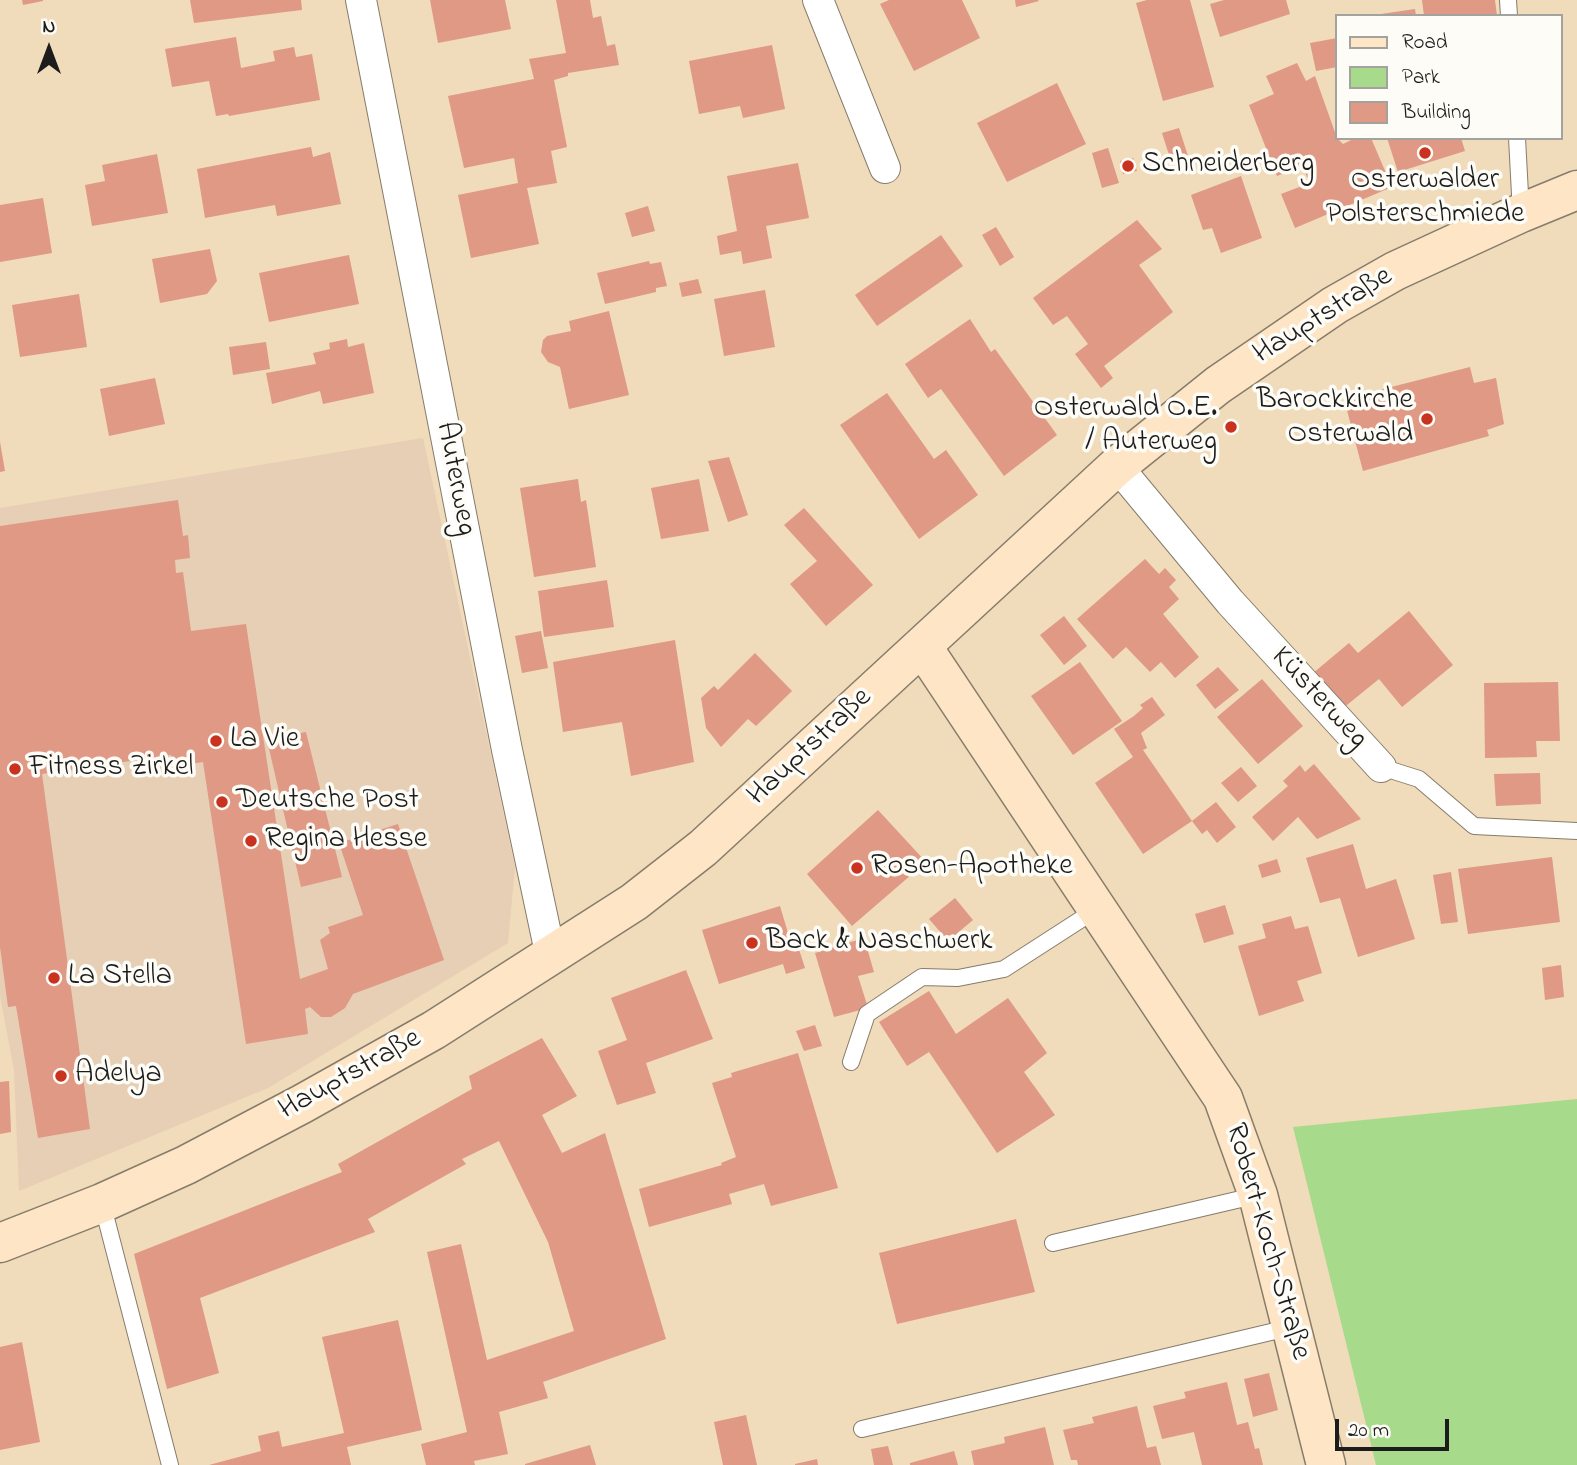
<!DOCTYPE html>
<html>
<head>
<meta charset="utf-8">
<style>
  body { margin:0 }
  #map { position:relative; width:1577px; height:1465px; overflow:hidden; background:#f0dbba; font-family:"Indie Flower",sans-serif }
  canvas { display:block }
  .legend { position:absolute; left:1335px; top:14px; width:228px; height:126px; box-sizing:border-box; background:#fdfcf7; border:2px solid #a3a29f; margin:0; padding:9px 12px; list-style:none; font-size:21px; color:#1c1c1c }
  .legend li { display:flex; align-items:center; gap:14px; height:35px }
  .legend b { width:35px; border:2px solid #a3a29f }
  .north { position:absolute; left:14px; top:14px; width:70px; height:70px; -webkit-text-stroke:5px #fdfcf7; paint-order:stroke; rotate:0deg; font-size:19px; font-weight:700; line-height:28px; text-align:center; color:#1c1c1c }
  .north::after { content:''; display:block; margin:auto; width:24px; height:32px; background:#1c1c1c; clip-path:polygon(50% 0,100% 100%,50% 72%,0 100%) }
  .scale { position:absolute; left:1335px; top:1419px; width:114px; height:32px; box-sizing:border-box; border:4px solid #1c1c1c; border-top:0; padding-left:9px; font-size:21px; line-height:24px; white-space:nowrap; color:#1c1c1c; -webkit-text-stroke:5px #fdfcf7; paint-order:stroke }
</style>
</head>
<body>
<div id="map">
<canvas width="1577" height="1465"></canvas>
<ul class="legend">
<li><b style="height:9px;background:#fde5c5"></b>Road</li>
<li><b style="height:19px;background:#a7db8b"></b>Park</li>
<li><b style="height:19px;background:#df9985"></b>Building</li>
</ul>
<div class="north">N</div>
<div class="scale">20 m</div>
</div>
<script>
const context = document.querySelector('canvas').getContext('2d');
context.lineJoin = 'round';
function paint(path, color) { context.fillStyle = color; context.fill(path, 'evenodd'); }
const poly = rows => new Path2D(rows.map(r => 'M' + r).join(''));
function stroke(path, color, width, dash) { context.strokeStyle = color; context.lineWidth = width; context.lineCap = dash ? 'butt' : 'round'; context.setLineDash(dash || []); context.stroke(path); }
function write(font, color, halo, rows, align = 'center') {
  context.font = font + ' "Indie Flower",sans-serif'; context.lineWidth = 7; context.setLineDash([]); context.textBaseline = 'middle'; context.strokeStyle = halo; context.fillStyle = color; for (const [text, x, y, turn = 0] of rows) {
    context.save(); context.translate(x, y); context.rotate((+turn || 0) * Math.PI / 180); context.textAlign = isNaN(turn) ? turn : align; if (halo) context.strokeText(text, 0, 0); context.fillText(text, 0, 0); context.restore();
  }
}
const built = poly([
  [423,438,515,867,508,943,268,1088,19,1191,14,1070,0,996,0,508]
]);
const green = poly([
  [1577,1099,1577,1465,1376,1465,1293,1127]
]);
const building = poly([
  [22,0,43,0,43,1,23,5],
  [190,0,301,0,302,10,194,23],
  [430,0,505,0,511,29,438,43],
  [556,0,590,0,593,18,601,16,607,46,615,44,619,65,568,73,568,76,554,80,567,147,551,151,557,183,527,188,539,244,471,258,458,195,518,183,514,158,464,168,448,96,534,79,529,59,566,53],
  [889,0,962,0,980,38,914,71,880,4],
  [1015,0,1038,0,1039,1,1016,7],
  [1147,0,1190,0,1214,87,1163,101,1136,3],
  [1224,0,1286,0,1290,14,1220,37,1210,4],
  [1422,0,1495,0,1497,16,1424,16],
  [1415,9,1416,16,1381,16,1381,14],
  [236,37,241,68,275,61,273,51,294,47,296,57,312,54,320,100,229,116,228,114,216,116,209,81,172,87,165,49],
  [1337,38,1337,67,1316,71,1310,43],
  [772,45,785,109,743,118,740,106,699,114,689,61],
  [1297,63,1306,81,1315,76,1337,138,1343,144,1355,138,1371,138,1392,187,1295,228,1281,194,1310,183,1302,166,1277,176,1249,105,1274,94,1266,76],
  [1057,83,1086,144,1007,182,977,123],
  [1179,128,1188,156,1171,161,1162,133],
  [1387,138,1461,138,1465,151,1398,172],
  [311,147,313,157,330,152,341,204,277,216,275,205,205,218,197,169],
  [1108,148,1119,183,1102,188,1092,153],
  [157,154,168,213,92,226,85,185,105,181,102,165],
  [1133,158,1137,171,1123,174,1120,161],
  [798,163,809,218,766,226,772,258,743,264,741,251,720,255,717,236,737,231,727,176],
  [1241,176,1262,238,1221,253,1212,228,1203,230,1191,195],
  [43,198,52,253,0,262,0,205],
  [648,206,655,231,632,237,625,213],
  [1137,220,1162,249,1139,265,1173,312,1104,366,1113,378,1101,388,1075,354,1088,344,1067,316,1053,325,1033,298],
  [996,227,1014,257,1000,266,982,235],
  [941,235,963,266,877,326,855,295],
  [210,249,217,281,207,294,160,303,152,259],
  [349,255,359,304,269,322,259,273],
  [649,261,650,264,661,262,667,286,656,288,656,292,605,304,597,273],
  [698,279,702,293,682,297,679,283],
  [765,290,775,347,724,356,714,299],
  [79,294,87,347,20,357,12,305],
  [609,311,629,395,569,409,560,367,548,362,541,352,543,340,547,336,571,331,569,321],
  [970,319,991,352,995,349,1057,435,1004,476,941,389,928,398,905,364],
  [347,339,348,347,364,343,374,393,323,404,320,391,272,404,266,373,316,364,313,353,330,349,329,343],
  [266,342,270,369,233,375,229,347],
  [1470,367,1474,383,1496,378,1504,424,1487,430,1489,436,1363,471,1344,399],
  [155,378,165,424,109,436,100,389],
  [887,393,934,459,946,450,978,495,919,539,840,425],
  [0,442,5,471,0,472],
  [729,457,748,515,728,522,708,461],
  [578,479,581,502,586,500,596,567,534,577,520,488],
  [699,479,709,531,661,539,651,488],
  [178,500,183,536,188,535,190,558,175,560,176,573,183,572,191,631,246,624,300,979,328,969,320,940,330,933,328,927,363,915,339,843,398,824,444,960,353,994,345,1008,331,1017,321,1017,310,1007,305,1009,308,1034,246,1044,203,762,173,767,171,755,42,774,90,1129,38,1138,16,1006,8,1007,0,947,0,526],
  [804,508,873,585,826,626,790,584,817,561,784,525],
  [1145,559,1159,574,1165,568,1176,580,1169,587,1179,599,1163,614,1199,657,1175,678,1161,662,1150,672,1126,647,1113,659,1077,619],
  [607,580,614,627,544,637,538,591],
  [1409,611,1453,665,1402,707,1379,679,1342,709,1312,674,1349,643,1358,653],
  [1064,616,1087,646,1064,665,1040,635],
  [541,631,548,668,522,673,515,636],
  [675,640,694,762,631,776,622,722,563,732,553,662],
  [755,653,792,691,756,726,748,719,721,747,706,728,701,698,714,686,718,690],
  [1080,662,1122,721,1073,755,1031,696],
  [1218,667,1239,690,1215,709,1196,685],
  [1262,679,1303,726,1258,764,1217,717],
  [1558,682,1560,741,1536,741,1537,757,1485,758,1484,683],
  [1152,697,1165,715,1141,733,1147,748,1143,750,1192,821,1143,854,1095,783,1133,757,1114,729,1134,716,1143,708,1140,705],
  [306,732,342,877,301,887,267,740],
  [1314,764,1361,819,1317,839,1298,817,1273,841,1252,817,1288,786,1283,781,1300,765,1305,772],
  [1241,767,1257,786,1238,802,1221,783],
  [1540,773,1541,804,1496,806,1494,774],
  [1216,802,1236,827,1217,843,1207,830,1202,834,1192,821],
  [878,810,926,862,852,926,807,874],
  [1353,844,1366,889,1396,879,1415,939,1358,957,1340,898,1320,903,1306,858],
  [1552,857,1560,922,1468,934,1458,869],
  [1277,859,1281,872,1262,878,1258,865],
  [1451,872,1458,922,1441,924,1433,875],
  [955,898,973,920,948,941,929,919],
  [1225,905,1234,934,1204,943,1195,914],
  [780,906,788,933,793,931,805,968,786,974,783,964,719,984,702,930],
  [1291,916,1295,929,1308,926,1322,973,1297,981,1304,1001,1259,1016,1238,946,1266,938,1262,924],
  [864,938,874,972,858,976,868,1008,834,1017,815,953],
  [1561,965,1564,997,1545,1000,1542,968],
  [686,970,713,1039,646,1063,656,1093,617,1105,598,1051,627,1040,611,998],
  [929,991,956,1034,1008,998,1047,1053,1024,1072,1055,1115,997,1153,929,1052,907,1066,879,1022],
  [815,1025,822,1046,804,1051,796,1031],
  [542,1038,577,1096,542,1115,562,1153,605,1133,666,1339,543,1382,548,1398,499,1412,508,1454,474,1461,475,1465,426,1465,421,1444,467,1432,427,1252,461,1244,487,1360,574,1331,548,1242,499,1141,462,1159,466,1164,368,1219,375,1232,200,1298,219,1373,167,1389,134,1254,342,1172,338,1164,472,1089,469,1076],
  [798,1053,838,1188,771,1206,764,1184,729,1194,732,1204,649,1227,639,1189,722,1165,721,1163,736,1157,712,1083,732,1077,731,1073],
  [9,1081,11,1132,0,1134,0,1082],
  [1016,1219,1035,1292,897,1324,879,1253],
  [398,1320,422,1430,347,1447,351,1465,209,1465,261,1451,258,1436,279,1431,282,1447,344,1433,322,1337],
  [22,1342,40,1442,0,1450,0,1347],
  [1269,1373,1278,1410,1253,1417,1244,1379],
  [1227,1382,1237,1425,1248,1422,1255,1449,1259,1448,1263,1465,1202,1465,1194,1432,1162,1439,1153,1406,1186,1398,1184,1392],
  [1137,1406,1147,1448,1156,1446,1161,1465,1078,1465,1077,1460,1071,1460,1063,1430,1094,1423,1092,1417],
  [746,1415,757,1465,723,1465,714,1422],
  [1045,1427,1054,1465,974,1465,971,1451,1005,1443,1004,1437],
  [590,1445,596,1465,525,1465,525,1464],
  [888,1446,893,1465,874,1465,871,1449],
  [954,1451,958,1465,910,1465,910,1463],
  [817,1459,818,1465,795,1465,795,1464]
]);
const lane = poly([
  [1508,0,1509,16],
  [1517,138,1521,213],
  [1381,767,1419,779,1474,826,1577,831],
  [851,1062,867,1014,922,977,958,978,1004,969,1097,909],
  [102,1203,170,1465],
  [1053,1243,1258,1195],
  [862,1429,1292,1327]
]);
const street = poly([
  [361,0,507,750,551,957],
  [818,0,885,168],
  [1117,466,1230,602,1381,767]
]);
const secondary = poly([
  [922,646,1223,1098,1258,1195,1326,1465],
  [0,1243,102,1203,186,1165,302,1104,434,1030,634,902,703,848,1117,466,1218,385,1335,305,1395,271,1521,213,1577,190]
]);
const markers = [
  [1425,153,7,"#c8321e"],
  [1128,166,7,"#c8321e"],
  [1427,419,7,"#c8321e"],
  [1231,427,7,"#c8321e"],
  [216,741,7,"#c8321e"],
  [15,769,7,"#c8321e"],
  [222,802,7,"#c8321e"],
  [251,841,7,"#c8321e"],
  [857,868,7,"#c8321e"],
  [752,943,7,"#c8321e"],
  [54,978,7,"#c8321e"],
  [61,1076,7,"#c8321e"]
];
const poiNames = [
  ["Schneiderberg",1142,166],
  ["Osterwalder",1425,182,"center"],
  ["Polsterschmiede",1425,216,"center"],
  ["Barockkirche",1413,402,"right"],
  ["Osterwald",1413,436,"right"],
  ["Osterwald O.E.",1217,410,"right"],
  ["/ Auterweg",1217,444,"right"],
  ["La Vie",230,741],
  ["Fitness Zirkel",29,769],
  ["Deutsche Post",236,802],
  ["Regina Hesse",265,841],
  ["Rosen-Apotheke",871,868],
  ["Back & Naschwerk",766,943],
  ["La Stella",68,978],
  ["Adelya",75,1076]
];
const streetNames = [
  ["Hauptstraße",1324,317,-32],
  ["Auterweg",454,479,79],
  ["Küsterweg",1318,699,47],
  ["Hauptstraße",811,748,-43],
  ["Hauptstraße",351,1076,-29],
  ["Robert-Koch-Straße",1266,1242,74]
];
paint(built, '#e6cfb5');
paint(green, '#a7db8b');
paint(building, '#df9985');
stroke(lane, '#867c6b', 18);
stroke(street, '#867c6b', 32);
stroke(secondary, '#867c6b', 41);
stroke(lane, '#fff', 16);
stroke(street, '#fff', 30);
stroke(secondary, '#fde5c5', 38);
for (const [x, y, r, color] of markers) { const dot = new Path2D(); dot.arc(x, y, r, 0, 2 * Math.PI); context.fillStyle = color; context.fill(dot); stroke(dot, '#fdfcf7', 2.5); }
write('30px', '#1c1c1c', '#fdfcf7', poiNames, 'left');
write('30px', '#1c1c1c', '#fdfcf7', streetNames);
</script>
</body>
</html>
